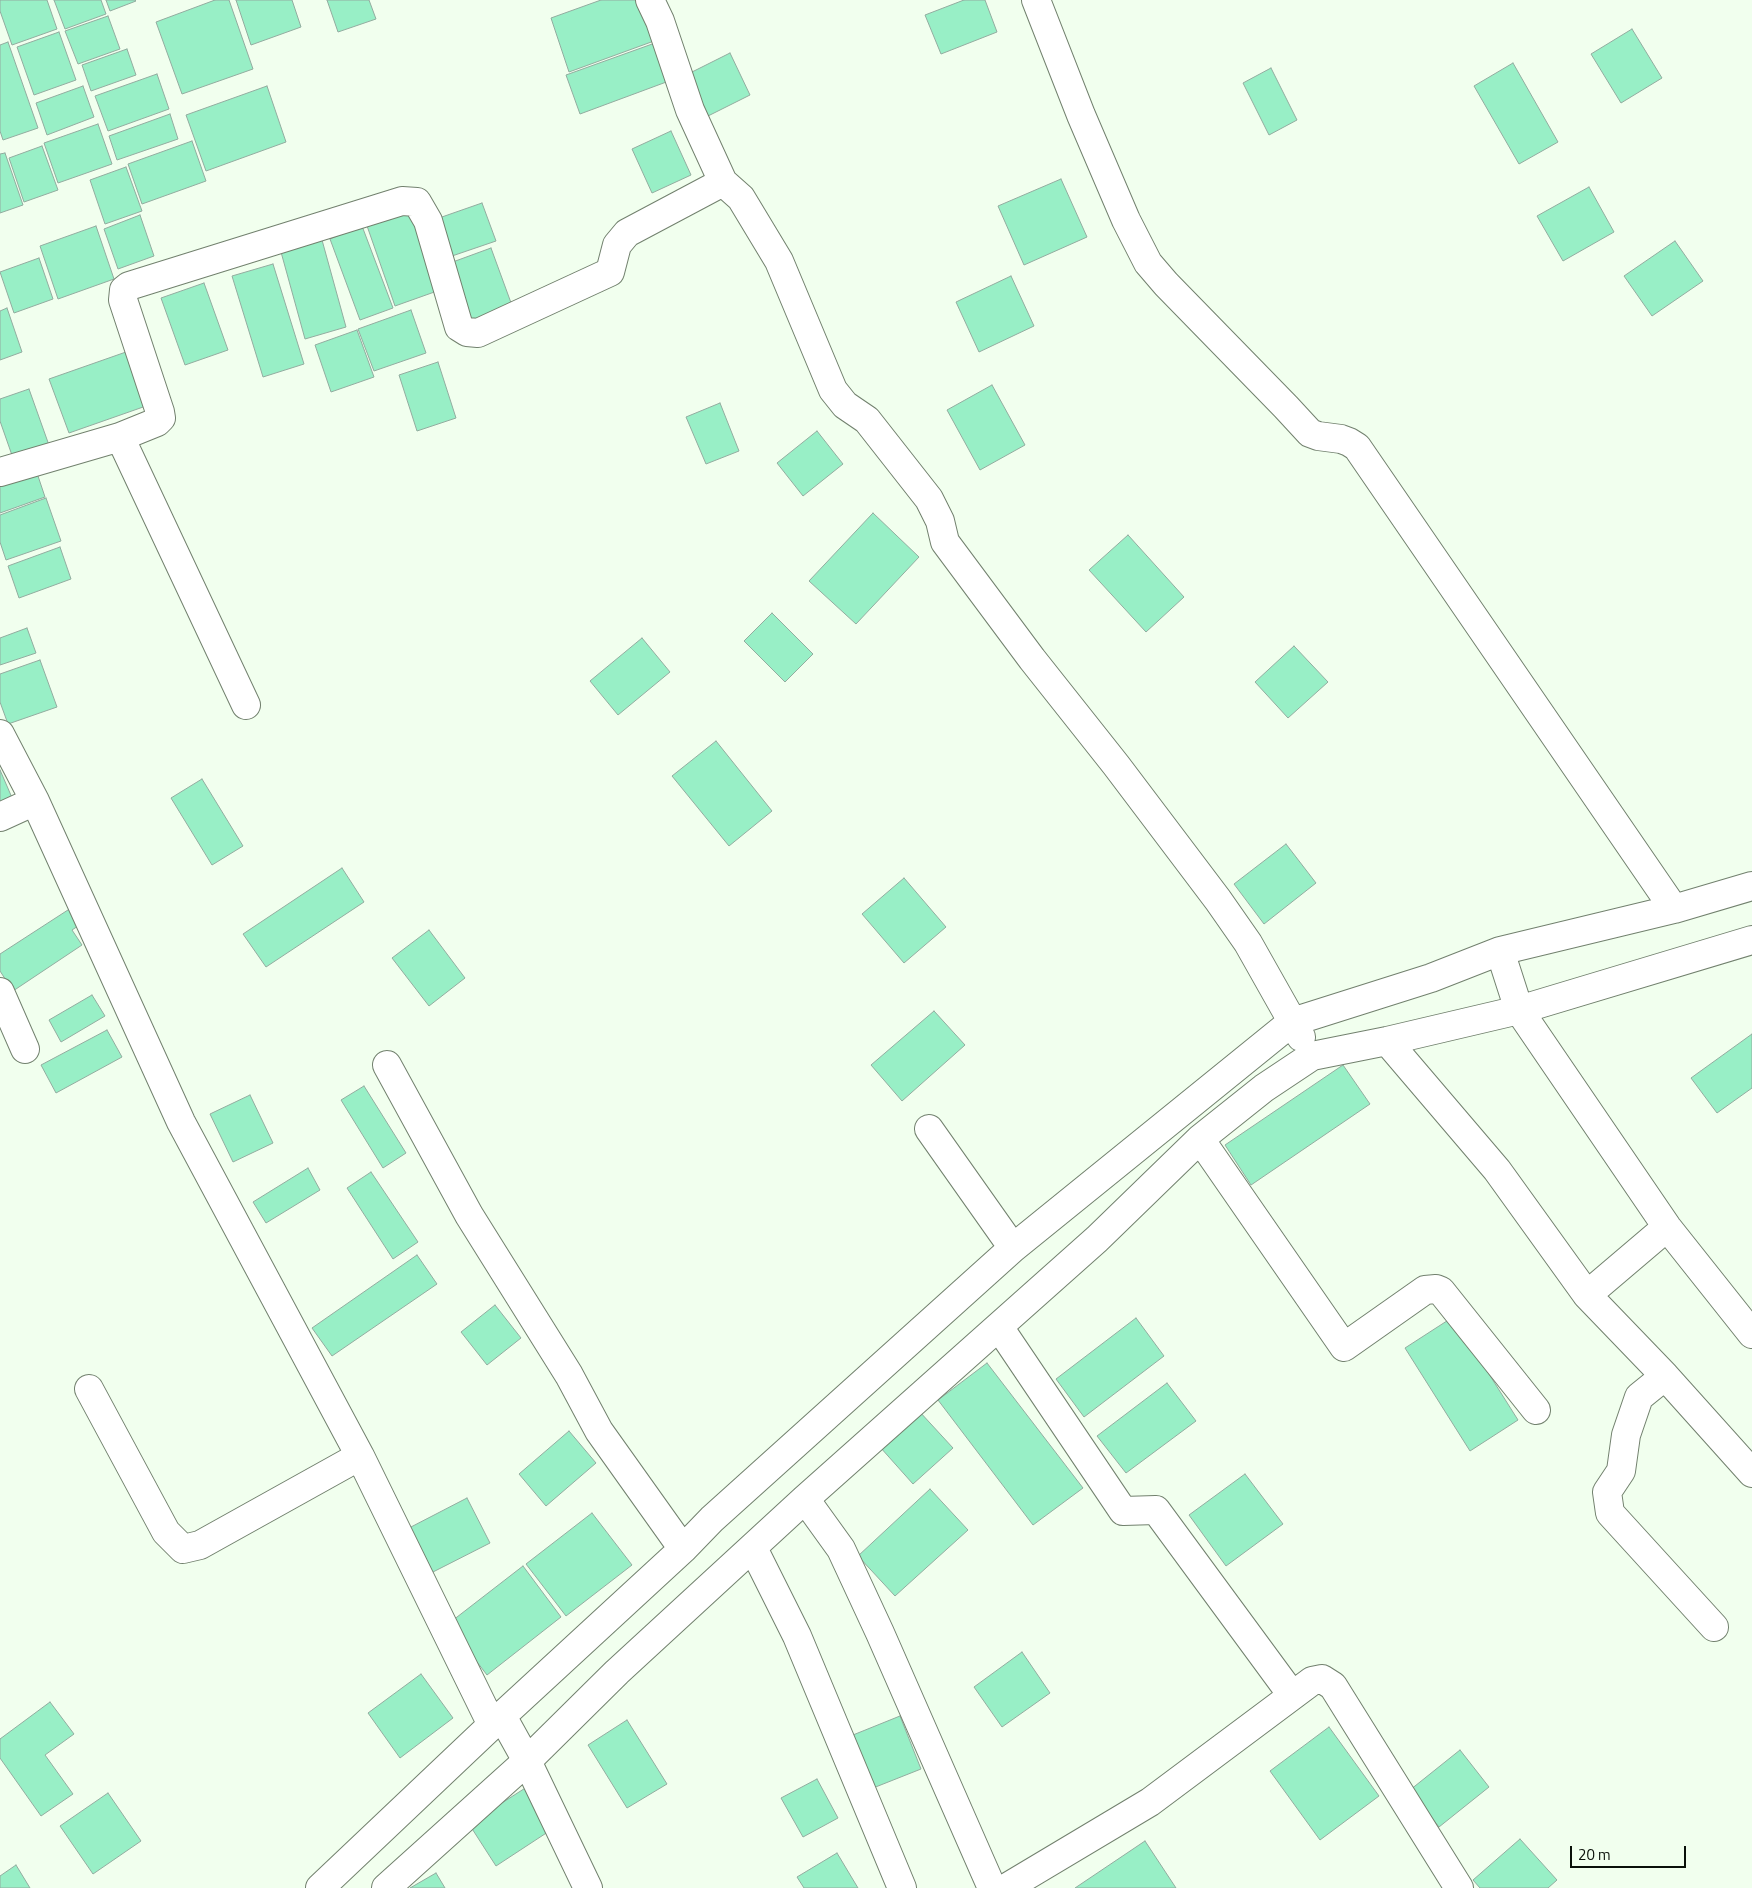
<!DOCTYPE html>
<html>
<head>
<meta charset="utf-8">
<style>
  body { margin:0 }
  #map { position:relative; width:1752px; height:1888px; overflow:hidden; background:#f1ffee; font-family:"Titillium Web",sans-serif }
  canvas { display:block }
  .scale { position:absolute; left:1570px; top:1846px; width:116px; height:22px; box-sizing:border-box; border:2px solid #0a1009; border-top:0; padding-left:6px; font-size:15px; line-height:18px; white-space:nowrap; color:#0a1009; -webkit-text-stroke:4px #f1ffee; paint-order:stroke }
</style>
</head>
<body>
<div id="map">
<canvas width="1752" height="1888"></canvas>
<div class="scale">20 m</div>
</div>
<script>
const context = document.querySelector('canvas').getContext('2d');
context.lineJoin = 'round';
function paint(path, color) { context.fillStyle = color; context.fill(path, 'evenodd'); }
const poly = rows => new Path2D(rows.map(r => 'M' + r).join(''));
function stroke(path, color, width, dash) { context.strokeStyle = color; context.lineWidth = width; context.lineCap = dash ? 'butt' : 'round'; context.setLineDash(dash || []); context.stroke(path); }
const building = poly([
  [0,0,47,0,57,29,12,45,0,11,0,0],
  [54,0,101,0,106,14,65,29,54,0],
  [106,0,135,0,136,1,110,11,106,0],
  [215,0,229,0,253,69,182,94,156,22,215,0],
  [236,0,292,0,301,27,251,45,236,0],
  [327,0,369,0,376,19,338,32,327,0],
  [601,0,639,0,654,41,569,72,551,18,601,0],
  [964,0,985,0,997,32,941,54,925,15,964,0],
  [108,16,120,49,78,64,65,31,108,16],
  [1632,29,1662,78,1621,103,1591,54,1632,29],
  [59,32,76,80,34,95,17,47,59,32],
  [8,42,38,128,3,140,0,131,0,45,8,42],
  [655,43,669,81,580,114,566,75,655,43],
  [127,49,136,75,91,91,82,65,127,49],
  [730,53,750,95,708,116,688,74,730,53],
  [1513,63,1558,142,1519,164,1474,86,1513,63],
  [1271,68,1297,120,1269,135,1243,83,1271,68],
  [157,74,169,109,108,131,95,96,157,74],
  [83,86,94,117,47,135,36,103,83,86],
  [267,86,286,142,206,171,186,115,267,86],
  [170,114,178,139,117,160,109,136,170,114],
  [98,124,112,164,58,183,44,143,98,124],
  [671,131,691,175,652,193,632,149,671,131],
  [192,141,206,181,142,204,128,164,192,141],
  [42,146,58,190,24,202,9,158,42,146],
  [5,153,23,205,0,213,0,154,5,153],
  [126,167,142,211,105,224,90,180,126,167],
  [1061,179,1087,237,1024,265,998,206,1061,179],
  [1589,187,1614,232,1563,261,1537,216,1589,187],
  [482,203,496,241,452,256,439,218,482,203],
  [410,207,440,290,395,306,366,223,410,207],
  [140,215,154,256,118,269,104,229,140,215],
  [96,226,114,279,58,299,40,246,96,226],
  [362,226,393,308,360,320,330,239,362,226],
  [322,240,346,327,305,339,281,252,322,240],
  [1675,241,1703,281,1652,316,1624,276,1675,241],
  [491,248,514,311,472,326,450,263,491,248],
  [39,258,53,299,14,313,0,272,39,258],
  [273,264,304,364,263,377,232,276,273,264],
  [1011,276,1034,326,979,352,956,302,1011,276],
  [204,283,228,350,185,365,161,298,204,283],
  [7,308,22,352,0,360,0,311,7,308],
  [411,310,426,353,374,371,358,329,411,310],
  [357,330,374,377,331,392,315,345,357,330],
  [126,352,146,406,69,433,49,379,126,352],
  [438,362,456,418,417,431,399,375,438,362],
  [992,385,1025,445,980,470,947,410,992,385],
  [29,389,50,448,14,461,0,421,0,399,29,389],
  [720,403,739,451,706,464,686,417,720,403],
  [817,431,843,464,803,496,777,463,817,431],
  [36,470,45,497,0,513,0,483,36,470],
  [46,498,61,541,6,560,0,542,0,515,46,498],
  [873,513,919,557,856,624,809,581,873,513],
  [1128,535,1184,597,1146,632,1089,570,1128,535],
  [60,547,71,579,19,598,8,566,60,547],
  [772,613,813,654,785,682,744,641,772,613],
  [27,628,36,653,0,665,0,638,27,628],
  [642,638,670,672,618,715,590,681,642,638],
  [1294,646,1328,682,1288,718,1255,682,1294,646],
  [40,660,57,707,8,724,0,702,0,674,40,660],
  [716,741,772,811,729,846,672,776,716,741],
  [0,770,13,800,0,805,0,770],
  [202,779,243,846,212,865,171,798,202,779],
  [1286,844,1316,883,1264,924,1234,884,1286,844],
  [342,868,364,902,266,967,243,934,342,868],
  [904,878,946,927,904,963,862,914,904,878],
  [71,908,81,924,72,930,82,945,13,991,0,971,0,954,71,908],
  [429,930,465,978,429,1006,392,958,429,930],
  [92,995,105,1016,61,1042,49,1020,92,995],
  [934,1011,965,1045,902,1101,871,1065,934,1011],
  [107,1030,122,1057,56,1093,41,1065,107,1030],
  [1752,1034,1752,1088,1717,1113,1691,1078,1752,1034],
  [1343,1065,1370,1104,1251,1185,1225,1145,1343,1065],
  [364,1086,406,1153,383,1168,341,1100,364,1086],
  [250,1095,273,1143,233,1162,210,1114,250,1095],
  [308,1168,320,1190,266,1223,253,1202,308,1168],
  [371,1172,418,1242,393,1259,347,1188,371,1172],
  [417,1255,437,1284,332,1356,312,1328,417,1255],
  [495,1305,521,1338,487,1365,461,1332,495,1305],
  [1453,1317,1518,1420,1470,1451,1405,1348,1453,1317],
  [1136,1318,1164,1356,1084,1417,1056,1379,1136,1318],
  [987,1363,1083,1488,1033,1525,938,1400,987,1363],
  [1167,1383,1196,1421,1126,1473,1097,1436,1167,1383],
  [919,1411,953,1448,913,1484,880,1447,919,1411],
  [569,1431,596,1463,546,1506,519,1474,569,1431],
  [1245,1474,1283,1524,1226,1566,1189,1515,1245,1474],
  [930,1489,968,1530,895,1596,858,1556,930,1489],
  [467,1498,490,1543,431,1573,409,1528,467,1498],
  [592,1513,632,1565,566,1616,526,1564,592,1513],
  [523,1566,561,1617,487,1675,448,1624,523,1566],
  [1022,1652,1050,1693,1002,1727,974,1687,1022,1652],
  [421,1674,453,1718,400,1758,368,1713,421,1674],
  [50,1702,74,1734,45,1755,73,1794,41,1816,0,1758,0,1739,50,1702],
  [900,1716,921,1769,868,1790,848,1737,900,1716],
  [627,1720,667,1784,627,1808,588,1745,627,1720],
  [1329,1727,1379,1796,1320,1840,1270,1771,1329,1727],
  [1460,1750,1489,1787,1439,1827,1410,1790,1460,1750],
  [817,1779,838,1818,803,1837,781,1798,817,1779],
  [530,1785,557,1826,496,1866,469,1824,530,1785],
  [108,1793,141,1841,93,1874,60,1826,108,1793],
  [1520,1839,1557,1880,1548,1888,1480,1888,1473,1880,1520,1839],
  [1145,1841,1176,1888,1075,1888,1145,1841],
  [837,1853,858,1888,804,1888,797,1877,837,1853],
  [16,1865,30,1888,0,1888,0,1876,16,1865],
  [436,1873,445,1888,410,1888,436,1873]
]);
const minor = poly([
  [650,0,660,21,690,110,723,182,741,198,779,261,833,390,845,405,867,420,929,499,940,521,945,542,1032,659,1116,765,1218,900,1248,943,1301,1037],
  [1036,0,1081,115,1126,220,1148,263,1166,284,1286,407,1310,433,1318,436,1341,439,1349,442,1357,447,1674,909],
  [120,437,246,705],
  [0,472,120,437,157,422,161,418,160,412,123,300,124,290,129,286,402,201,417,202,428,221,459,327,467,332,478,333,610,272,617,245,627,233,723,182],
  [0,734,35,801,181,1122,360,1456,492,1725],
  [0,817,35,801],
  [1500,951,1519,1010,1667,1227,1752,1334],
  [0,992,25,1049],
  [1387,1041,1497,1170,1587,1295,1665,1376,1752,1473],
  [387,1065,469,1215,569,1375,599,1431,683,1549],
  [929,1129,1013,1248],
  [1200,1139,1344,1347,1425,1290,1436,1289,1441,1291,1536,1410],
  [1587,1295,1667,1227],
  [999,1327,1123,1511,1156,1510,1292,1695],
  [1665,1376,1639,1397,1626,1435,1621,1471,1607,1492,1610,1513,1714,1627],
  [89,1389,166,1532,183,1549,200,1545,360,1456],
  [805,1499,841,1549,880,1633,992,1888],
  [753,1548,797,1636,902,1888],
  [502,1716,527,1761,588,1888],
  [320,1888,492,1725,683,1549,712,1519,1013,1248,1292,1022,1431,978,1500,951,1674,909,1752,886],
  [386,1888,527,1761,617,1672,805,1499,1097,1239,1200,1139,1264,1088,1312,1056,1387,1041,1519,1010,1752,940],
  [1006,1888,1150,1802,1312,1681,1322,1679,1333,1686,1459,1888]
]);
paint(building, '#98efc6');
stroke(building, '#92ac9f', 1);
stroke(minor, '#72816e', 30);
stroke(minor, '#fff', 28);
</script>
</body>
</html>
